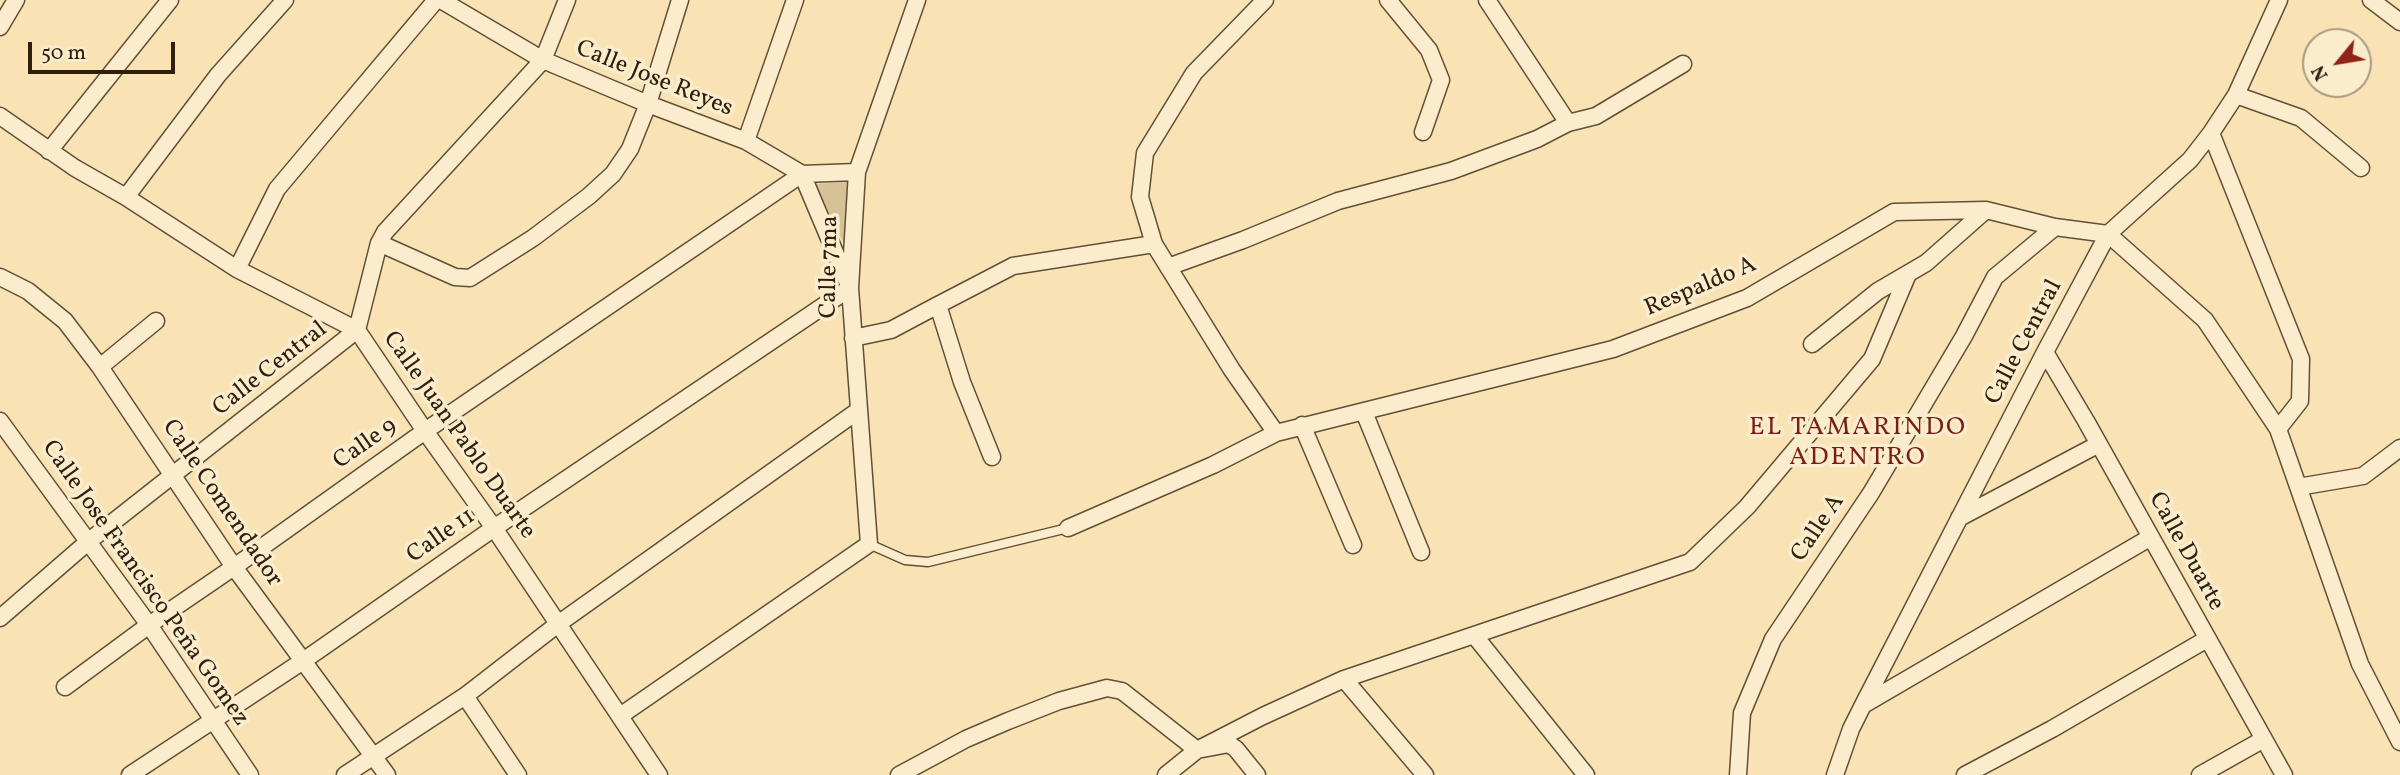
<!DOCTYPE html>
<html>
<head>
<meta charset="utf-8">
<style>
  body { margin:0 }
  #map { position:relative; width:2400px; height:775px; overflow:hidden; background:#f9e2b4; font-family:Vollkorn,serif }
  canvas { display:block }
  .north { position:absolute; left:2302px; top:28px; width:70px; height:70px; box-sizing:border-box; background:#fbecce; border:2px solid #a99a80; border-radius:50%; rotate:240deg; font-size:19px; font-weight:700; line-height:28px; text-align:center; color:#2f200c }
  .north::after { content:''; display:block; margin:auto; width:24px; height:32px; background:#8f2418; clip-path:polygon(50% 0,100% 100%,50% 72%,0 100%) }
  .scale { position:absolute; left:28px; top:42px; width:147px; height:32px; box-sizing:border-box; border:4px solid #2f200c; border-top:0; padding-left:9px; font-size:21px; line-height:24px; white-space:nowrap; color:#2f200c; -webkit-text-stroke:5px #fbecce; paint-order:stroke }
</style>
</head>
<body>
<div id="map">
<canvas width="2400" height="775"></canvas>
<div class="north">N</div>
<div class="scale">50 m</div>
</div>
<script>
const context = document.querySelector('canvas').getContext('2d');
context.lineJoin = 'round';
function paint(path, color) { context.fillStyle = color; context.fill(path, 'evenodd'); }
const poly = rows => new Path2D(rows.map(r => 'M' + r).join(''));
function stroke(path, color, width, dash) { context.strokeStyle = color; context.lineWidth = width; context.lineCap = dash ? 'butt' : 'round'; context.setLineDash(dash || []); context.stroke(path); }
function write(font, color, halo, rows, align = 'center') {
  context.font = font + ' Vollkorn,serif'; context.lineWidth = 7; context.setLineDash([]); context.textBaseline = 'middle'; context.strokeStyle = halo; context.fillStyle = color; for (const [text, x, y, turn = 0] of rows) {
    context.save(); context.translate(x, y); context.rotate((+turn || 0) * Math.PI / 180); context.textAlign = isNaN(turn) ? turn : align; if (halo) context.strokeText(text, 0, 0); context.fillText(text, 0, 0); context.restore();
  }
}
const green = poly([
  [848,182,847,250,814,184]
]);
const service = poly([
  [869,544,905,560,928,562,1068,528]
]);
const minor = poly([
  [441,0,543,60,648,104,746,141,802,174,857,172],
  [1265,0,1194,73,1145,153,1140,197,1154,244,1232,370,1276,433],
  [1388,0,1429,50,1441,80,1423,132],
  [1487,0,1568,123,1596,116,1683,64],
  [2371,0,2400,22],
  [0,27,16,0],
  [2236,95,2301,118,2361,168],
  [0,116,75,168,126,197,237,269,357,330,425,431,494,528,659,775],
  [2211,133,2301,359,2300,401,2278,429],
  [746,141,795,0],
  [49,151,170,0],
  [126,197,218,75,285,0],
  [379,243,455,277,470,278,533,238,589,196,613,174,630,149,648,104,680,0],
  [1168,267,1243,240,1338,201,1451,171,1537,139,1568,123],
  [237,269,277,189,436,0],
  [0,277,28,291,65,321,100,367,234,567,387,775],
  [938,305,1013,266,1154,244],
  [853,338,891,330,938,305,962,382,992,457],
  [1812,344,1878,291,1926,263,1986,210],
  [2045,352,2086,421,2284,775],
  [100,367,156,321],
  [1364,412,1421,552],
  [0,421,149,625,250,775],
  [1302,425,1353,545],
  [2298,487,2363,476,2400,448],
  [1959,518,2099,444],
  [1068,528,1213,465,1276,433,1613,349,1747,298,1894,212,1986,210,2055,227,2108,234,2205,320,2278,429,2360,664,2400,742],
  [0,618,89,541,357,330,379,243,385,232,543,60,567,0],
  [1474,635,1586,775],
  [1344,679,1425,775],
  [65,687,149,625,234,567,425,431,802,174,850,288,494,528,303,661,130,775],
  [465,696,518,775],
  [1863,705,2151,537],
  [620,716,869,544,850,288,857,172,917,0],
  [345,775,465,696,558,624,859,410],
  [899,775,966,739,1008,721,1059,701,1107,688,1122,691,1197,750,1229,744,1236,749,1257,775],
  [1166,775,1197,750,1263,716,1344,679,1690,562,1747,507,1872,359,1908,274],
  [1738,775,1742,713,1773,639,1871,493,1964,336,1995,277,2055,227],
  [1835,775,1851,729,1863,705,2045,352,2108,234,2190,160,2211,133,2236,95,2279,0],
  [1965,775,2052,729,2207,639],
  [2200,775,2264,739]
]);
const streetNames = [
  ["Calle Jose Reyes",654,80,22],
  ["Calle 7ma",831,267,-89],
  ["Respaldo A",1701,288,-23],
  ["Calle Central",2025,343,-62],
  ["Calle Central",271,370,-38],
  ["Calle Juan Pablo Duarte",458,436,55],
  ["Calle 9",366,445,-35],
  ["Calle Comendador",221,504,56],
  ["Calle A",1819,529,-56],
  ["Calle 11",442,537,-35],
  ["Calle Duarte",2185,552,61],
  ["Calle Jose Francisco Peña Gomez",144,584,55]
];
const neighbourhoodNames = [
  ["EL TAMARINDO",1858,429],
  ["ADENTRO",1858,459]
];
paint(green, '#d7c197');
stroke(service, '#625036', 11);
stroke(minor, '#625036', 19);
stroke(service, '#fbecce', 8);
stroke(minor, '#fbecce', 16);
write('24px', '#2f200c', '#fbecce', streetNames);
context.letterSpacing = '2px';
write('26px', '#7a1f14', '#fbecce', neighbourhoodNames);
context.letterSpacing = '0px';
</script>
</body>
</html>
